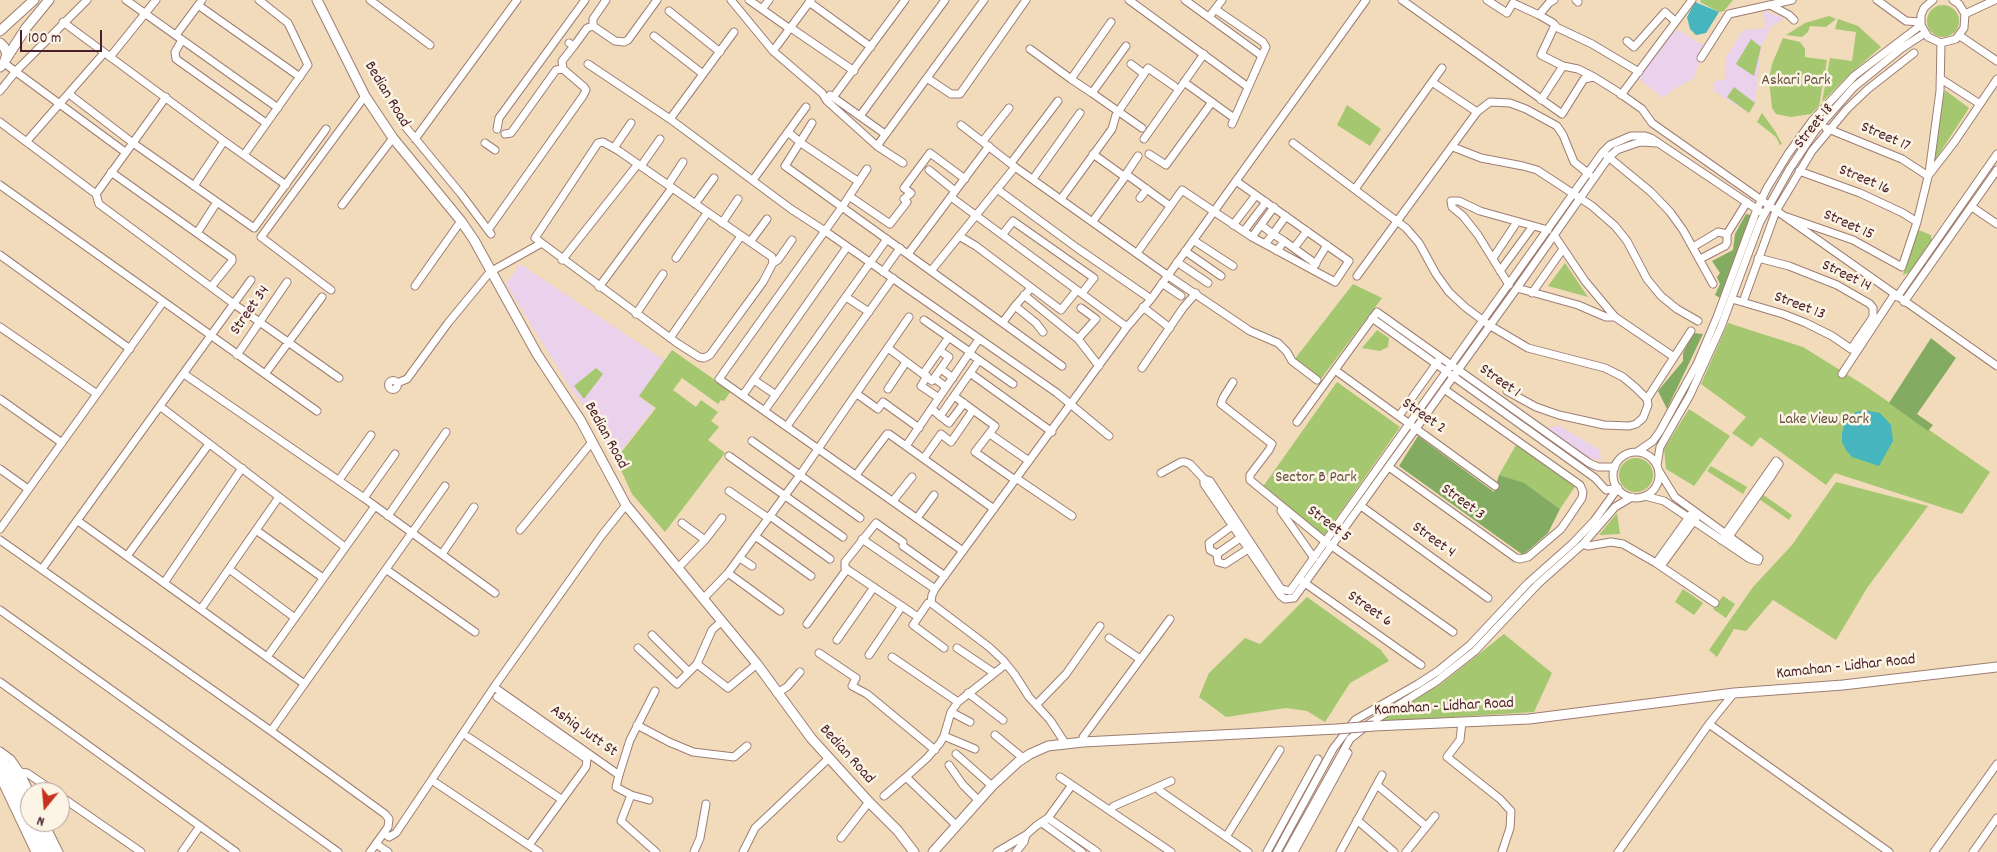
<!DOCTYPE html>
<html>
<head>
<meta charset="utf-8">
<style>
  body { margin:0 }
  #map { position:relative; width:1997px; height:852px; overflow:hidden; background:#f1dbbb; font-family:Dekko,sans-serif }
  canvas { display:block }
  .north { position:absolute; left:20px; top:782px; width:50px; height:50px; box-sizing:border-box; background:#fcf5e5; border:1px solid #b59f9b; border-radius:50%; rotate:197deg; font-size:14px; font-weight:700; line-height:20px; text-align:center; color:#4a1f2b }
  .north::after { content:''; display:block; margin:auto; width:18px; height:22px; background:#c8321e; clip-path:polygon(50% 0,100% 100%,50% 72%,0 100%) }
  .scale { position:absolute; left:20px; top:30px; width:82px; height:22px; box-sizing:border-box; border:2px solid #4a1f2b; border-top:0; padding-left:6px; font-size:15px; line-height:18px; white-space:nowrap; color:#4a1f2b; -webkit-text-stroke:4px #fcf5e5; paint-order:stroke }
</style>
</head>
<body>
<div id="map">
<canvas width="1997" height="852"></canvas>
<div class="north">N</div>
<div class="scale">100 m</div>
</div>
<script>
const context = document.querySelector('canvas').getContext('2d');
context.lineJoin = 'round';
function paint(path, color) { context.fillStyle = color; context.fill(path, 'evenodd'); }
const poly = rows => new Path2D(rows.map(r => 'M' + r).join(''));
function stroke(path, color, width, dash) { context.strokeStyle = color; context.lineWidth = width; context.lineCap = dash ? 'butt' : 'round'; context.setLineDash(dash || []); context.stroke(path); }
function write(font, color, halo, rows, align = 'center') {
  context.font = font + ' Dekko,sans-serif'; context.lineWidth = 5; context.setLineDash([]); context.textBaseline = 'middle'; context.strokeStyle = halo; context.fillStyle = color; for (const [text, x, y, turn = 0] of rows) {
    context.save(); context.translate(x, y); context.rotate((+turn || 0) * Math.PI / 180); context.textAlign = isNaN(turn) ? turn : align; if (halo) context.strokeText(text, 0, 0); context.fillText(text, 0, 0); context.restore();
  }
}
const built = poly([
  [1763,10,1784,18,1770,28,1761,47,1755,103,1749,113,1714,91,1713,82,1726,79,1726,58,1743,30,1766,28],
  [1674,30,1682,32,1704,46,1694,78,1674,89,1663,98,1638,78],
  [520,264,664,360,639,397,654,408,614,460,592,418,568,384,506,284],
  [1558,425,1600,450,1601,460,1586,458,1555,436,1549,428]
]);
const green = poly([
  [1701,0,1733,0,1724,11,1719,12,1700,2],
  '1927 21a16 16 0 1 1 32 0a16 16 0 1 1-32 0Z',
  [1829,16,1836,19,1826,27,1810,26,1808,32,1802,37,1786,35,1805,23],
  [1838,19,1858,26,1881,47,1851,73,1822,102,1830,58,1852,61,1856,32,1835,29],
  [1783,38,1800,42,1805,49,1805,57,1827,60,1819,106,1811,114,1791,117,1776,114,1772,108,1769,80,1772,64],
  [1751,39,1761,47,1754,76,1736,64],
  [1734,87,1755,103,1749,113,1727,97],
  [1945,90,1969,108,1935,160,1941,110],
  [1347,105,1381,129,1370,146,1337,125],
  [1762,113,1775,131,1782,144,1780,145,1776,137,1757,122],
  [1916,229,1931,235,1932,241,1910,272,1903,275],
  [1565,263,1588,297,1548,286],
  [1353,284,1382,298,1320,380,1294,360],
  [1728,323,1803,347,1864,385,1990,472,1962,514,1835,473,1826,485,1760,437,1752,447,1732,433,1746,417,1701,384],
  [1377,330,1389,338,1388,347,1380,351,1362,348],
  [672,350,731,391,724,401,721,400,718,404,682,378,673,390,696,407,701,400,718,412,711,421,719,427,708,440,725,453,665,532,632,494,616,459,656,408,639,396],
  [596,368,603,374,584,399,574,386],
  [1337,382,1400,427,1323,537,1262,488],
  [1689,409,1730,436,1694,486,1666,469,1664,449],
  [1516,445,1576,485,1560,509,1524,484,1499,475],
  '1619 475a17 17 0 1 1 34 0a17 17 0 1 1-34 0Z',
  [1711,466,1747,487,1743,494,1707,471],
  [1836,482,1928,506,1867,588,1836,640,1773,600,1746,631,1734,629,1717,657,1709,650,1753,587,1792,545],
  [1762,494,1792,515,1789,520,1759,499],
  [1617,513,1620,534,1599,535],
  [1683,589,1703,603,1694,615,1675,602],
  [1723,596,1735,604,1726,618,1713,609],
  [1307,597,1381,650,1389,661,1350,683,1325,722,1307,711,1286,708,1226,717,1199,697,1209,673,1245,638,1260,644],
  [1504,634,1552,673,1534,712,1377,722,1441,684]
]);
const forest = poly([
  [1746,214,1752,215,1720,298,1715,295,1720,284,1717,277,1720,273,1712,261,1733,250,1735,234],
  [1693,333,1703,334,1667,409,1658,391,1683,361,1683,353],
  [1931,338,1956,358,1917,414,1933,425,1928,431,1889,403],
  [1418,436,1494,492,1499,475,1524,483,1560,509,1548,533,1523,555,1399,466]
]);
const water = poly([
  [1695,2,1719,12,1706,33,1696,35,1690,29,1687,17],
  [1864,410,1880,413,1891,425,1893,441,1879,466,1852,457,1846,450,1842,442,1842,434,1844,425,1849,418,1856,412]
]);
const minor = poly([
  [126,0,278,108],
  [370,0,430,45],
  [731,0,773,51,822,93,827,101,877,146,903,163],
  [749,0,790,29],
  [1129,0,1248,87],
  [1185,0,1262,56],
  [1402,0,1562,114,1584,79,1594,77,1618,92,1642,109,1652,123,1997,366],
  [1487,0,1507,13,1513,3,1539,15],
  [1554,0,1549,3,1539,15,1553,23,1556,27,1592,44,1639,72],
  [1576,0,1578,2],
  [1877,0,1906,21,1920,22],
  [1933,0,1924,8,1921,15,1921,25,1928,37,1941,43,1956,39,1964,28,1965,14,1959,4,1953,0],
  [809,2,871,47],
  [198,5,300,77],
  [1770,5,1789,15,1794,20],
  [762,9,769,0],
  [1215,9,1263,42,1266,47,1232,124],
  [669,11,720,52],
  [1965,14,1995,0],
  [1209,17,1222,0],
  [63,22,224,141,286,185],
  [1555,25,1541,55,1563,66],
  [593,26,593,19,606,0],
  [791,28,854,71],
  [176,35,202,0],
  [654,36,703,74],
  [1960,36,1997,61],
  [182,40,175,52,176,59,266,123],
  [1627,41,1634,47,1665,12,1675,21],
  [574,46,587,28,593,26,615,41,624,42,628,40,657,0],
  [1126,46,1092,93,1142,128],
  [1030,49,1071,79,1111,22],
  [773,51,811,0],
  [110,57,156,0],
  [1701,58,1729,14,1792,0],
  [4,63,125,152],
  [588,64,670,119,791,209,825,231,1057,393,1109,436],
  [1131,64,1144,74],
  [563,69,562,61,574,46,569,43],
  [927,78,951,94,960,94,1026,0],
  [1071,79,1092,93],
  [1941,79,1980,104],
  [1184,82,1234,118],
  [1432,82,1477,112],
  [0,91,16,71,87,0],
  [69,94,133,143,254,228,326,129],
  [830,95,885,134],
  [1621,95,1692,0],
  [834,96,905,0],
  [1541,100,1563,66,1578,69,1594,77],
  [860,116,945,0],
  [670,119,734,32],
  [0,122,96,194,99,204,234,304,339,378],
  [812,123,785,166,842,207,719,379,963,551],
  [404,125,461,194,491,234],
  [961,125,1015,167,1167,275,1250,331,1278,343,1287,352,1292,361,1317,380],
  [1826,128,1902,159,1928,176,1955,141,1997,79],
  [497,129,499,118,585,0],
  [788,132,801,143,859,182],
  [415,139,517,0],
  [1144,139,1204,54],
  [27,141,104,53],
  [983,141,1009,108],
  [485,143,495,150],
  [1293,143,1406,228,1419,243,1436,274,1449,292,1465,307,1489,325,1528,348,1605,368,1623,377,1636,388,1647,399,1648,405,1643,418,1636,424,1629,426,1604,425,1559,415,1536,407,1507,391],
  [877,146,984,0],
  [1453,147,1481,158,1523,166,1537,170,1592,206,1615,226,1627,241,1647,279,1661,296,1677,309,1698,321],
  [614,148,631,123],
  [1093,154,1125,177,1126,174,1170,206],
  [1149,154,1166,165,1212,102],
  [244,155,308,65,288,23,259,0],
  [1606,155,1651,192,1670,212,1683,230,1713,284],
  [1011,163,1058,101],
  [641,166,660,139],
  [867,169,842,207,931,271,1015,167],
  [929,170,955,191],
  [1799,171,1860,193,1903,213,1917,222],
  [111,172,232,258,232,261,211,287],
  [1126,174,1138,156],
  [1033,179,1080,113],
  [753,180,806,107],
  [0,185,317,411],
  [668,185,683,162],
  [194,186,224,141],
  [997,189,1077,248,1151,299],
  [1355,189,1442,68],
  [96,194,166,97],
  [849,196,890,224,907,202,904,199,911,193,904,188,930,153,965,179],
  [951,197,1127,327],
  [1140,198,1147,189],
  [1061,199,1112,129,1116,115,1148,68,1174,86],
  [695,204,714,178],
  [342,205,393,138],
  [1972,207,1997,224],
  [1787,217,1853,240,1902,267,1917,222,1929,173,1940,91,1941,43],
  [1093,221,1125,177],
  [722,223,738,199],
  [1233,225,1256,195],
  [1261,225,1273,234,1265,244],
  [488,230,583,96,586,90,584,87,563,69,556,70,511,133,505,134],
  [1244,231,1266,202],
  [197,233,217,202],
  [1003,234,1013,221,1094,278,1082,293],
  [1727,234,1747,202],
  [1554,235,1585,281,1615,317,1674,357],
  [959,236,976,246,1061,310,1077,290],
  [1252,237,1274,207],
  [1193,240,1233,266],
  [1284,241,1273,234,1286,216],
  [750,242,767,219],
  [1693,247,1718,232,1727,234,1727,243,1725,246,1700,259],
  [1294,248,1307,231],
  [1185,251,1221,276],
  [1277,251,1284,241,1316,264],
  [1137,253,1182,190,1252,237,1335,282,1349,261,1236,181],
  [908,254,989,146],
  [0,255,130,349],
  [676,258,707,213],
  [1493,258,1517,222],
  [562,260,638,164],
  [1177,262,1208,283],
  [773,263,772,257,619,151,603,142,598,143,535,238,677,343,699,357,704,358,710,355,720,341,763,282,773,263,778,260,792,240],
  [1314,266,1327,245],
  [931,271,1062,366],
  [1500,271,1533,226],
  [883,272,900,248],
  [1357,276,1477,112,1490,102,1510,103,1526,109,1557,126,1563,135,1574,162,1589,174],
  [1162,283,1181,296],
  [1509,285,1478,235,1463,216,1452,207,1451,201,1459,201,1480,211,1548,230],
  [415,286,461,221],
  [599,287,672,188],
  [1031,288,1015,306,1036,323,1043,332],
  [1517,288,1578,305,1606,317,1615,317],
  [331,290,261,237,365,96],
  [1532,293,1563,249],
  [1024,295,1078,339,1099,366],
  [846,297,869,312],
  [1897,297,1997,154],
  [1732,299,1783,314,1806,323,1832,336,1851,349,1873,317,1873,308,1870,304,1837,285,1789,266,1758,258],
  [1743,302,1776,211,1812,151,1847,109,1868,89,1914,53],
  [1904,302,1997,170],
  [1143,307,1170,328],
  [636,314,663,274],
  [1372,318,1595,478,1606,490,1618,488],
  [924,320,970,352],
  [1003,322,1015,306],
  [0,327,97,394],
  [670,338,741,236],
  [1078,339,1096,319,1081,308],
  [888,348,932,381,949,357,940,351],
  [969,353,1013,384],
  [237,355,287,282],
  [979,360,970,373,1052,432],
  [1142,368,1183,308,1196,293],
  [941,369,953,378],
  [1335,370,1495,486],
  [184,374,364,498,495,593],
  [265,374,322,297],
  [923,374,949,337],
  [1842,374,1894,295],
  [927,376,921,386,939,398],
  [934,378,946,387],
  [754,380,776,395],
  '388.5 385a4.5 4.5 0 1 1 9 0a4.5 4.5 0 1 1-9 0Z',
  [1233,382,1223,398,1221,404,1272,444,1269,450,1250,475,1250,480,1322,539,1453,632],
  [397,383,407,379,448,323,490,272,540,244],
  [888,389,906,362],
  [857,394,878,409,883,402,919,428],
  [743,395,847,247],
  [954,396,995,426,975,452,1015,480],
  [0,399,62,443],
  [1647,399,1691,331],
  [161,407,345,547],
  [932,409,940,416,970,373],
  [765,410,887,239],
  [940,416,949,423,964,403],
  [1399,416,1439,360],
  [1297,422,1377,312,1589,463,1598,467,1615,467],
  [787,426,893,278],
  [990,434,1029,461],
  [752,441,860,518],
  [906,446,979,339],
  [1637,452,1653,441,1660,431,1697,364,1717,317,1757,209,1767,188,1788,154,1812,121,1854,76,1921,25],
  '1613 475a23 23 0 1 1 46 0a23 23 0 1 1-46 0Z',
  [729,456,843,537],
  [924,458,941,434,951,442,973,410],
  [1657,465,1660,447,1690,395,1721,327,1760,222,1789,170,1815,131,1854,87,1902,48,1925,33],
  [1389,467,1516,558,1520,559,1528,557,1561,529,1570,516,1582,498,1583,492,1580,485,1444,389],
  [0,469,28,489],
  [1659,471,1675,497,1756,556,1759,558,1758,561],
  [1161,473,1181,462,1185,462,1190,464,1204,479,1210,481,1281,589,1290,591,1602,153,1610,145,1631,136,1645,136,1651,138,1764,214],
  [856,475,887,434,889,434,994,509],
  [1016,478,1072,516],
  [1204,479,1204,484,1280,595,1285,599,1294,598,1517,288,1609,157,1617,150,1634,144,1641,142,1657,143],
  [339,480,371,435],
  [729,491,768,518],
  [1645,496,1664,501,1750,559,1758,561],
  [364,498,395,454],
  [893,501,912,477],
  [1361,506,1488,598],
  [1282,507,1281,511,1314,558],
  [388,516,446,432],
  [770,516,830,559],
  [917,518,934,495],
  [78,521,303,683],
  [682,523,705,540],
  [0,529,163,302],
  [256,530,323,578],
  [520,530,592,442],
  [755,536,811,576],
  [862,539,935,589],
  [0,540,271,731,385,814,389,819,388,827,370,852],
  [1721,540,1728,538,1770,478,1779,464,1776,461,1725,534],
  [903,542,876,523,845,562,845,568,918,617],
  [1583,544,1588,546,1611,542,1623,544,1656,563,1715,603],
  [903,546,945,576],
  [442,554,474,507],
  [1217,554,1210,550,1209,543,1232,526],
  [1217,554,1218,562,1225,564,1248,549],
  [1217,554,1243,536],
  [127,556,209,444],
  [740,558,752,566],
  [1656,563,1691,514],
  [1661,566,1696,518],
  [678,568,705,540,722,518],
  [42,569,251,280],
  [229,569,295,618],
  [387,570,475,632],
  [728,573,780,611],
  [1302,581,1421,665],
  [164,583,242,468],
  [704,598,728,573,800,475,909,317],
  [931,603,989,647,1003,660,1015,675,1029,697,1050,720,1065,743],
  [201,609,279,497],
  [0,610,338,852],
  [722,621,712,630,697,664,728,688,757,664],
  [807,624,847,569],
  [652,635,689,672],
  [1109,638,1140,659],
  [837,640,874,587],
  [638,648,677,684,697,664],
  [944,648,913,625,928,603,931,603,932,595,935,589,1127,327,1151,299,1366,0],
  [957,648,994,673],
  [819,653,856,678,852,686,867,694,935,750],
  [869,655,902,606],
  [267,657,375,506],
  [892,657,958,702],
  [0,682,236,852],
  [494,687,619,775,616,787,631,795,621,821,656,852],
  [777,693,787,687,800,672],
  [968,693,1003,720],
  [1734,693,1709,724,1889,852],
  [497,697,587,759,586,767,529,845],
  [1037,704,1066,674,1100,626],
  [951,712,970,722],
  [1462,722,1460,740,1447,757,1500,799,1511,811,1510,828,1502,852],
  [637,725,669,742,693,752,734,757,747,746],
  [271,731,445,486],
  [995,735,1023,758],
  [944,736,975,749],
  [468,737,561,799],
  [1083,742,1083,737,1170,619],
  [0,751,11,759,20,772,27,773,55,792],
  [956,754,992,786],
  [949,765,963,785,979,801],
  [20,772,30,792],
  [619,775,630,740,655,691],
  [906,777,927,758,940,743,944,736,951,712,958,702,1006,664],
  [1060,777,1171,852],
  [0,778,35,852],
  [436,783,539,852],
  [1377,785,1426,826],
  [1158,787,1160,791,1248,852],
  [631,795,649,800],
  [60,796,141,852],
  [884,796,906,777,956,825],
  [1110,810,1114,806,1171,781],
  [1048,818,1097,852],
  [1357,820,1394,852],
  [44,822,59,852],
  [1042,823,1082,852],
  [384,833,389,837,396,833,494,687,602,535,626,505],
  [1226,837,1280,750],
  [841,838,869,802],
  [376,844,388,852],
  [182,852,200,826],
  [694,852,700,838,706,804],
  [743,852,755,828,828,759],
  [997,852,1026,835],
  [1016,852,1024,842,1026,835,1036,826,1048,818,1072,785],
  [1267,852,1318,759],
  [1277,852,1333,749,1355,720,1418,684,1438,671,1470,645,1528,583,1573,543,1594,521,1618,488],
  [1287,852,1350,739,1370,723,1437,681,1475,651,1538,584,1583,544,1615,507,1632,497],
  [1294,852,1348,753],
  [1340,852,1382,775],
  [1406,852,1435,816],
  [1618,852,1709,724],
  [1934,852,1997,764],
  [1973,852,1997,818]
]);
const major = poly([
  [317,0,365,96,393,138,461,221,474,240,537,354,581,421,626,505,757,664,811,738,869,802,898,831,914,852],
  [0,31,34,0],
  [0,43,4,47,7,54,4,63,0,67],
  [6,59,26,28,49,0],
  [1374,726,1529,719,1734,693,1843,685,1997,667],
  [0,759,14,774,30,807],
  [0,769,9,781,42,852],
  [37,822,51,852],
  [933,852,992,786,1018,762,1030,754,1048,746,1083,742,1337,729]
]);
const majorBridge = poly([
  [1337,729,1374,726]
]);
const parkNames = [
  ["Askari Park",1796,82],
  ["Lake View Park",1824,421],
  ["Sector B Park",1316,479]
];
const streetNames = [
  ["Bedian Road",386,95,59],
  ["Street 18",1815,127,-51],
  ["Street 17",1885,138,24],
  ["Street 16",1864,181,23],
  ["Street 15",1848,226,24],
  ["Street 14",1846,277,26],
  ["Street 13",1799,307,21],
  ["Street 34",251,311,-55],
  ["Street 1",1499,382,35],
  ["Street 2",1423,417,35],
  ["Bedian Road",605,436,61],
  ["Street 3",1462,503,36],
  ["Street 5",1328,525,37],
  ["Street 4",1433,541,36],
  ["Street 6",1369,610,35],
  ["Kamahan - Lidhar Road",1846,668,-6],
  ["Kamahan - Lidhar Road",1444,708,-3],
  ["Ashiq Jutt St",583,732,35],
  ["Bedian Road",846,755,48]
];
paint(built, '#ead1ec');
paint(green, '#a4c770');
paint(forest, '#83ac62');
paint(water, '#46b5be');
stroke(minor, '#9e7d73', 9);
stroke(major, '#9e7d73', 11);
stroke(minor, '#fff', 7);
stroke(major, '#fff', 9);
stroke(majorBridge, '#9e7d73', 11, []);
stroke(majorBridge, '#fff', 9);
write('16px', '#655140', '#fcf5e5', parkNames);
write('16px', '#4a1f2b', '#fcf5e5', streetNames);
</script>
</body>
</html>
